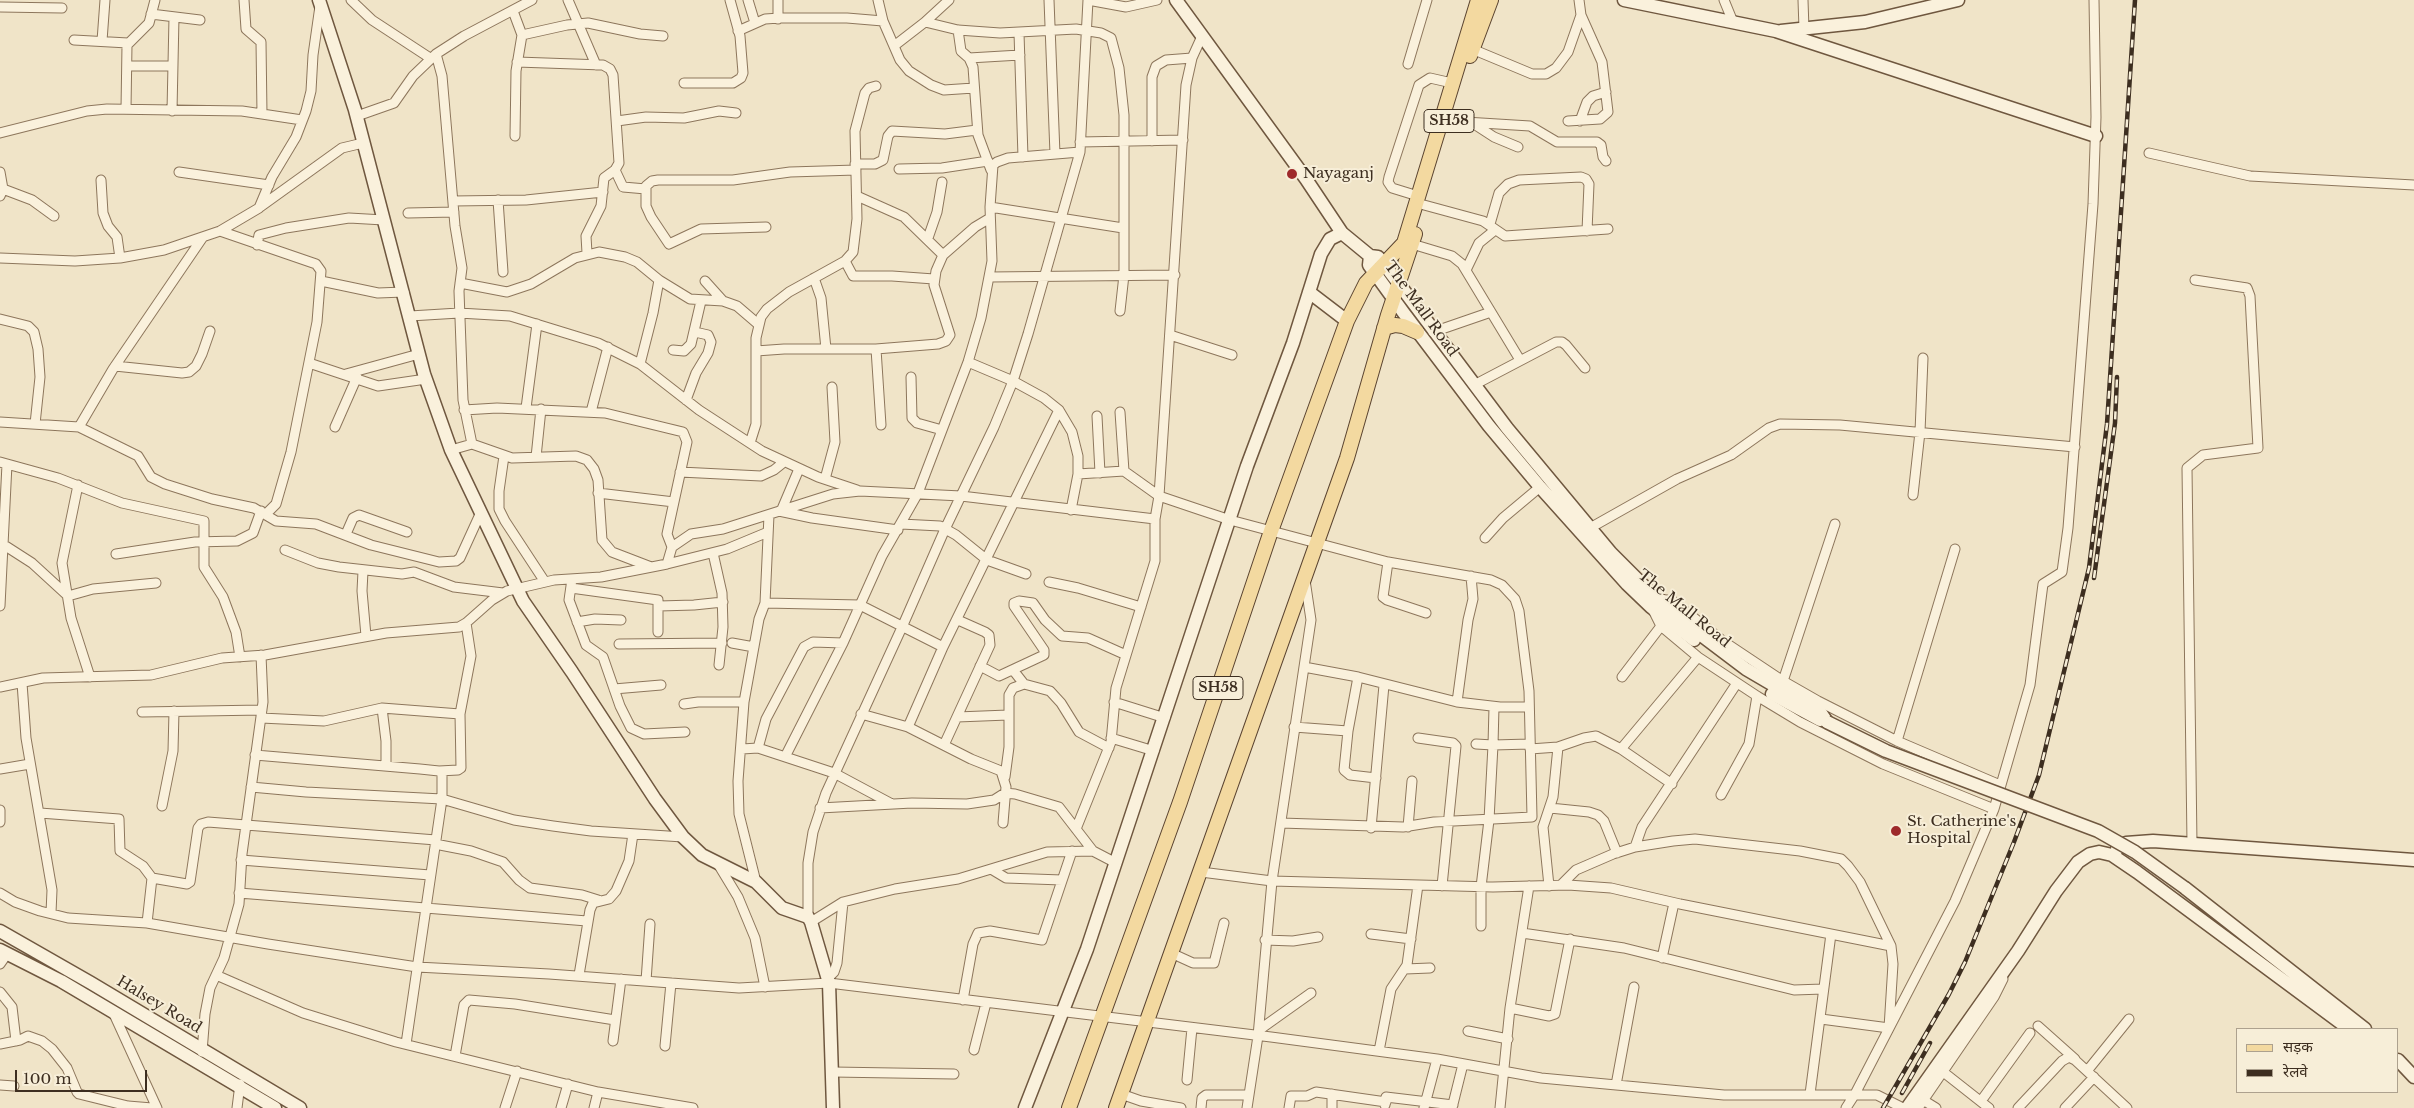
<!DOCTYPE html>
<html>
<head>
<meta charset="utf-8">
<style>
  body { margin:0 }
  #map { position:relative; width:2414px; height:1108px; overflow:hidden; background:#f0e4c8; font-family:"Libre Baskerville","Noto Sans Devanagari",serif }
  canvas { display:block }
  .legend { position:absolute; left:2236px; top:1028px; width:162px; height:65px; box-sizing:border-box; background:#f7eed8; border:1px solid #ada18e; margin:0; padding:6px 9px; list-style:none; font-size:15px; color:#3d2e20 }
  .legend li { display:flex; align-items:center; gap:10px; height:25px }
  .legend b { width:25px; border:1px solid #ada18e }
  .scale { position:absolute; left:15px; top:1070px; width:132px; height:22px; box-sizing:border-box; border:2px solid #3d2e20; border-top:0; padding-left:6px; font-size:15px; line-height:18px; white-space:nowrap; color:#3d2e20; -webkit-text-stroke:4px #f7eed8; paint-order:stroke }
</style>
</head>
<body>
<div id="map">
<canvas width="2414" height="1108"></canvas>
<ul class="legend">
<li><b style="height:6px;background:#f3d9a0"></b>सड़क</li>
<li><b style="height:6px;background:#3d2e20"></b>रेलवे</li>
</ul>
<div class="scale">100 m</div>
</div>
<script>
const context = document.querySelector('canvas').getContext('2d');
context.lineJoin = 'round';
const poly = rows => new Path2D(rows.map(r => 'M' + r).join(''));
function stroke(path, color, width, dash) { context.strokeStyle = color; context.lineWidth = width; context.lineCap = dash ? 'butt' : 'round'; context.setLineDash(dash || []); context.stroke(path); }
function write(font, color, halo, rows, align = 'center') {
  context.font = font + ' "Libre Baskerville",serif'; context.lineWidth = 4; context.setLineDash([]); context.textBaseline = 'middle'; context.strokeStyle = halo; context.fillStyle = color; for (const [text, x, y, turn = 0] of rows) {
    context.save(); context.translate(x, y); context.rotate((+turn || 0) * Math.PI / 180); context.textAlign = isNaN(turn) ? turn : align; if (halo) context.strokeText(text, 0, 0); context.fillText(text, 0, 0); context.restore();
  }
}
const street = poly([
  [244,0,246,29,261,42,262,114],
  [351,0,372,20,430,58],
  [568,0,596,65],
  [748,0,755,23],
  [778,0,778,19],
  [878,0,883,21,900,60,909,71,931,85,944,90,974,88],
  [949,0,925,22,958,30,1000,33,1076,29,1101,33,1111,38,1119,68,1124,115,1124,275,1120,311],
  [1049,0,1055,154],
  [1088,0,1126,7,1157,0],
  [1724,0,1733,22],
  [1803,0,1804,29],
  [0,7,62,8],
  [513,11,522,35,516,71,515,136],
  [151,14,200,20],
  [958,30,961,51,969,58,973,67,978,135,991,170],
  [738,31,765,19,780,18,847,18,883,21],
  [1019,33,1023,157],
  [522,35,567,25,588,23,640,34,663,36],
  [74,40,128,43],
  [102,41,105,0],
  [894,46,925,22],
  [1472,49,1532,74,1546,74,1556,68,1568,52,1581,15],
  [436,54,442,76,455,226,462,268,459,291,463,400,472,444],
  [969,58,1020,55],
  [517,62,603,65,610,69,613,75,619,163,615,170,604,178,601,206,586,236,587,253],
  [1408,64,1427,0],
  [128,66,172,66],
  [684,83,733,83,741,78,743,73,740,36,730,0],
  [126,109,127,45,149,23,155,0],
  [172,111,174,17],
  [357,116,394,103,413,76,436,54,464,36,532,0],
  [617,121,646,117,684,118,719,111,736,113],
  [1449,121,1530,126,1557,142,1597,142,1601,145,1603,157,1606,161],
  [1568,121,1600,119,1608,112,1602,62,1581,15,1579,0],
  [1580,121,1587,102,1593,96,1606,92],
  [1474,124,1494,137,1518,147],
  [0,133,87,111,107,109,242,111,302,120],
  [1152,141,1152,77,1156,66,1166,60,1192,58],
  [1080,142,1183,140],
  [2149,153,2250,176,2414,185],
  [855,164,875,164,883,160,888,136,892,131,945,134,977,130],
  [899,169,942,168,988,161],
  [615,170,623,187,646,189],
  [0,172,3,189,0,196],
  [179,172,269,185],
  [101,180,103,213,108,226,117,237,120,258],
  [3,189,32,200,54,216],
  [857,196,904,217,943,255,975,227,990,218],
  [1418,196,1392,188,1388,182,1389,177,1419,85,1430,78,1452,83],
  [498,200,503,272],
  [453,201,526,200,603,192],
  [1424,205,1483,221,1505,236,1608,229],
  [260,207,342,148,363,143],
  [990,207,1123,228],
  [408,213,454,212],
  [1490,224,1499,193,1508,184,1519,180,1581,177,1586,179,1589,184,1587,231],
  [766,227,701,229,669,244,651,217,646,206,646,186,652,181,658,180,733,180,790,172,856,170],
  [220,231,316,264,321,271,317,322,291,452,276,504,266,514],
  [928,238,937,212,942,182],
  [1412,244,1452,256,1462,264,1520,360],
  [257,245,259,235,286,228,349,218,384,220],
  [0,258,75,261,120,258,164,250,220,231,259,208,272,177,296,137,306,111,311,91,313,55,320,6],
  [845,261,853,276,892,276,934,279],
  [1466,270,1479,243,1495,230],
  [990,277,1175,275],
  [814,278,821,298,826,349],
  [321,281,378,293,404,292],
  [705,281,723,301],
  [460,283,507,292,531,284,575,258,599,252,625,257,637,262,659,280],
  [410,316,459,313,510,316,598,343,640,364,699,410,762,451,818,477,857,490],
  [0,319,28,326,34,332,38,349,40,377,35,424],
  [1433,332,1491,312],
  [1170,335,1232,355],
  [673,350,684,351,691,344,701,301],
  [756,351,784,349,876,349],
  [968,362,1013,381,1044,398,1059,410,1072,432,1078,456,1078,474,1071,510],
  [309,363,378,386,426,379],
  [640,364,653,313,659,280,690,299,723,301,737,306,758,324],
  [115,366,182,373,189,372,196,366,202,354,210,331],
  [346,374,419,354],
  [911,377,912,418,917,423,942,430],
  [1474,385,1556,342,1562,342,1566,345,1585,368],
  [686,400,696,373,708,353,711,342,708,335,695,332],
  [526,408,537,324],
  [464,410,497,408,605,413,683,432,687,442,667,534,672,547],
  [591,412,608,347],
  [1120,412,1124,471],
  [1097,416,1100,473],
  [0,422,79,427,138,456,151,477,165,484,212,499,254,508,276,521,316,524,371,545,439,562,456,561,460,558,481,512],
  [881,425,876,349,938,344,946,341,950,335,934,285,936,271,943,255],
  [79,427,113,369,203,237],
  [335,427,357,377],
  [750,443,756,424,756,338,761,317,767,309,789,292,845,261,853,252,857,219,855,131,865,93,869,88,876,86],
  [451,450,472,444,512,458,576,456,587,460,594,469,598,480,602,540,612,552,651,567],
  [504,456,499,491,499,509,505,521,545,582],
  [536,457,541,409],
  [0,462,58,478,122,503,204,521,204,567,223,597,236,632,240,657],
  [680,472,761,476,774,470,784,462],
  [1078,474,1124,471,1159,496,1230,520,1388,562,1491,580,1502,585,1515,599,1519,611,1529,691,1532,817,1434,822,1403,827,1281,823],
  [825,479,835,442,832,387],
  [78,485,62,563,71,618,90,677],
  [598,493,674,502],
  [1913,495,1920,432,1923,358],
  [782,509,799,469],
  [779,511,812,518,898,530],
  [901,524,940,526,956,535,987,560,1026,574],
  [1590,528,1677,479,1731,455,1769,428,1780,424,1840,425,2075,447],
  [346,534,353,518,359,515,407,532],
  [1485,538,1503,518,1540,487],
  [4,545,32,563,68,596,93,589,156,583],
  [285,550,318,563,339,567,402,574,414,572,454,587,503,593],
  [713,553,722,593,723,627,719,665],
  [116,554,195,542,237,541,253,533,261,511],
  [1388,562,1383,597,1387,600,1426,613],
  [667,564,727,549,768,532],
  [363,571,362,591,366,636],
  [572,579,569,600,586,645,603,657,620,706,631,728,644,734,685,732],
  [1049,582,1078,588,1141,607],
  [571,588,658,600,658,632],
  [1660,599,1673,601,1723,641,1783,681,1818,701,1897,741,2000,785],
  [765,603,860,605,943,647],
  [0,606,7,464],
  [659,606,694,605,723,602],
  [1653,610,1661,626,1698,657,1757,696,1800,722,1883,764,1994,809],
  [577,622,595,619,621,620],
  [732,643,754,647],
  [619,644,722,643],
  [980,666,999,676,1044,655,1044,650,1014,606,1014,603,1019,601,1033,603,1045,620,1062,636,1088,638,1126,655],
  [1304,667,1358,677,1457,702,1500,707,1528,707],
  [1013,670,1024,684,1050,691,1061,703,1079,732,1109,748],
  [1358,677,1348,731,1344,770,1350,775,1376,778],
  [1622,677,1661,626],
  [1783,681,1835,524],
  [22,683,26,738,52,890,51,913],
  [0,687,43,678,151,675,222,658,265,655,386,633,459,627,466,623,492,600,507,591,554,580,601,577,667,564,672,547,691,534,723,529,833,494,860,491,961,496,1155,519],
  [614,689,661,685],
  [1114,702,1165,718],
  [1457,702,1468,620,1473,599,1471,576],
  [684,704,698,702,744,702],
  [382,708,386,741,386,765],
  [142,712,262,710],
  [861,714,908,727,971,759,1001,771,1006,787,1003,823],
  [957,717,1008,715],
  [261,718,324,721,382,708,460,714],
  [908,727,943,647,1059,410],
  [1294,727,1348,731],
  [1111,738,1154,751],
  [1418,738,1453,743,1456,746,1442,886],
  [1897,741,1955,549],
  [1476,744,1493,745,1494,707],
  [944,745,990,645,989,635,985,632,958,620],
  [758,748,766,719,804,647,813,642,843,643],
  [742,749,758,748,834,773,892,804],
  [1530,749,1558,747,1584,738,1596,736,1621,749,1672,784],
  [1621,749,1698,657],
  [255,755,420,769,439,771,442,774,442,799,406,1044],
  [786,755,843,643,882,556,918,493,968,362,981,318,992,261,990,207,993,165,997,162,1008,158,1080,152],
  [0,769,30,764],
  [439,771,458,770,461,768,460,714,471,656,466,623],
  [1005,777,1009,747,1009,695,1013,688,1024,684],
  [251,787,306,792,442,799,514,820,553,826,591,831,683,837],
  [1721,795,1749,744,1757,696],
  [162,806,173,751,174,711],
  [820,808,912,803,967,804,994,800,1005,793,1015,794,1059,807,1093,851],
  [1550,808,1589,812,1598,815,1604,821,1617,853],
  [0,810,0,822],
  [40,813,119,819,120,851,143,866,152,878,147,923],
  [1408,827,1412,781],
  [1371,828,1384,685],
  [1076,829,1111,742,1116,688,1155,561,1155,519,1159,496,1186,85,1192,58,1202,36],
  [2192,843,2187,468,2203,455,2258,448,2250,296,2247,288,2195,280],
  [435,844,471,851,503,862,519,880,530,888,582,895,598,900],
  [1635,847,1642,827,1737,683],
  [241,860,430,875],
  [718,864,738,897,755,938,765,987],
  [991,869,1006,878,1062,880],
  [1201,872,1272,881,1493,887,1568,885,1611,888,1680,904,1891,946,1893,964,1889,1028,1821,1019],
  [152,878,187,884,190,882,198,828,201,824,208,822,436,840],
  [756,882,739,814,738,781,744,702,759,619,765,603,769,515],
  [1561,885,1576,870,1613,854,1635,847,1673,841,1695,839,1800,851,1841,859,1848,866,1860,882,1891,946],
  [1549,886,1543,827,1553,797,1558,747],
  [0,893,15,902,40,911,68,918,147,923,268,944,417,967,549,974,739,988,829,983,1271,1037,1437,1059,1541,1078,1724,1095,1877,1095,1903,1108],
  [239,893,587,921],
  [808,917,808,863,813,832,826,793,903,625,945,529,994,427,1013,381,1028,334,1080,152,1088,0],
  [811,922,843,902,895,889,958,879,1047,852,1093,851,1116,863],
  [1481,926,1481,887,1489,820,1493,745,1530,744],
  [1522,933,1624,948,1794,990,1823,989],
  [1371,934,1411,939],
  [1265,940,1293,941,1318,937],
  [1171,953,1193,963,1214,963,1224,923],
  [1662,958,1674,903],
  [0,964,7,954],
  [1405,969,1430,968],
  [216,975,303,1013,396,1042,598,1092,693,1108],
  [579,975,590,910,593,903,609,899,616,891,629,861,633,834],
  [828,978,834,972,837,963,843,902],
  [646,981,650,924],
  [0,992,12,1007,16,1041],
  [963,1000,973,944,978,933,990,931,1042,940,1072,851],
  [1510,1008,1549,1016,1555,1014,1570,939],
  [113,1012,157,1108],
  [2038,1026,2075,1059],
  [1259,1030,1311,993],
  [1468,1031,1508,1039],
  [613,1041,621,979],
  [0,1044,20,1040,28,1036,42,1041,52,1049,67,1068,77,1092,79,1094,128,1106,152,1108],
  [665,1046,671,983],
  [974,1050,986,1003],
  [1379,1051,1391,989,1407,965,1418,885],
  [202,1052,205,1014,210,988,224,958,239,904,242,854,263,702,261,655],
  [455,1056,464,1005,469,1000,515,1004,615,1020],
  [1942,1071,1989,1108],
  [2087,1071,2129,1019],
  [833,1072,954,1074],
  [1187,1080,1192,1028],
  [0,1085,14,1086],
  [1616,1085,1634,987],
  [1121,1094,1141,1101,1181,1108],
  [1332,1094,1332,1108],
  [1810,1094,1831,934],
  [1923,1100,1936,1108],
  [1981,1101,2030,1033],
  [1385,1105,1386,1097,1453,1105],
  [237,1108,240,1084],
  [505,1108,517,1071],
  [561,1108,568,1084],
  [594,1108,598,1092],
  [1201,1108,1202,1098,1206,1095,1249,1095],
  [1247,1108,1258,1036,1272,881,1311,620,1305,580],
  [1289,1108,1291,1096,1307,1096,1316,1092,1386,1102],
  [1424,1108,1437,1059],
  [1452,1108,1463,1064],
  [1500,1108,1510,1008,1529,886],
  [1846,1108,1855,1094,1955,901,1983,835,1994,809,2030,685,2043,584,2062,572,2068,528,2093,204,2096,117,2094,0],
  [1918,1108,1994,997,2003,979],
  [2018,1108,2062,1061,2069,1057,2075,1060,2127,1108],
  [2065,1108,2094,1077]
]);
const secondary = poly([
  [319,0,355,110,424,374,451,450,523,601,572,672,655,799,683,837,702,855,756,882,782,908,808,917,811,922,829,983,833,1108],
  [1176,0,1306,179,1342,233,1370,256,1378,257,1384,264,1507,428,1611,553,1649,591,1697,632,1746,669,1821,713,1827,722],
  [1624,0,1776,31,2096,136],
  [1781,31,1865,22,1958,0],
  [1370,256,1369,265,1403,312,1489,426,1540,487,1627,584,1651,607,1694,640],
  [1309,292,1347,321],
  [1772,694,1820,720],
  [2117,849,2126,843,2153,841,2414,860],
  [2185,888,2365,1029],
  [0,931,91,983,300,1108],
  [0,950,61,981,275,1108],
  [2398,1060,2414,1077],
  [1025,1108,1087,949,1247,466,1293,343,1321,254,1330,239,1342,233],
  [1907,1108,2018,951,2056,891,2078,862,2090,854,2099,852,2112,855,2137,872,2349,1029]
]);
const primary = poly([
  [1470,56,1491,0],
  [1384,328,1395,325,1403,326,1417,332],
  [1069,1108,1180,802,1271,531,1347,321,1366,283,1404,243,1478,0],
  [1116,1108,1347,458,1388,315,1415,234]
]);
const rail = poly([
  [2094,578,2115,423,2117,377],
  [1902,1093,1930,1043],
  [1883,1108,1949,994,1965,962,2014,842,2039,775,2089,568,2107,424,2135,0]
]);
const secondaryBridge = poly([
  [1827,722,1886,751,2098,831,2135,852,2185,888]
]);
const markers = [
  [1292,174,6,"#9e2a2b"],
  [1896,831,6,"#9e2a2b"]
];
const shields = [
  [1449,121,50],
  [1218,688,50]
];
const shieldNames = [
  ["SH58",1449,121],
  ["SH58",1218,688]
];
const poiNames = [
  ["Nayaganj",1303,174],
  ["St. Catherine's",1907,822],
  ["Hospital",1907,839]
];
const streetNames = [
  ["The Mall Road",1421,309,54],
  ["The Mall Road",1684,609,39],
  ["Halsey Road",159,1005,31]
];
stroke(street, '#8d765c', 11);
stroke(secondary, '#6f573f', 15);
stroke(primary, '#5b4430', 16);
stroke(street, '#faf1dc', 9);
stroke(secondary, '#faf1dc', 12);
stroke(primary, '#f3d9a0', 14);
stroke(rail, '#3d2e20', 4.5);
stroke(rail, '#f7eed8', 2.5, [8]);
stroke(secondaryBridge, '#6f573f', 15, []);
stroke(secondaryBridge, '#faf1dc', 12);
for (const [x, y, r, color] of markers) { const dot = new Path2D(); dot.arc(x, y, r, 0, 2 * Math.PI); context.fillStyle = color; context.fill(dot); stroke(dot, '#f7eed8', 2); }
for (const [x, y, w] of shields) { const box = new Path2D(); box.roundRect(x - w / 2, y - 11.5, w, 23, 4); context.fillStyle = '#f7eed8'; context.fill(box); stroke(box, '#3d2e20', 1); }
write('bold 14px', '#3d2e20', null, shieldNames);
write('15px', '#3d2e20', '#f7eed8', poiNames, 'left');
write('15px', '#3d2e20', '#f7eed8', streetNames);
</script>
</body>
</html>
